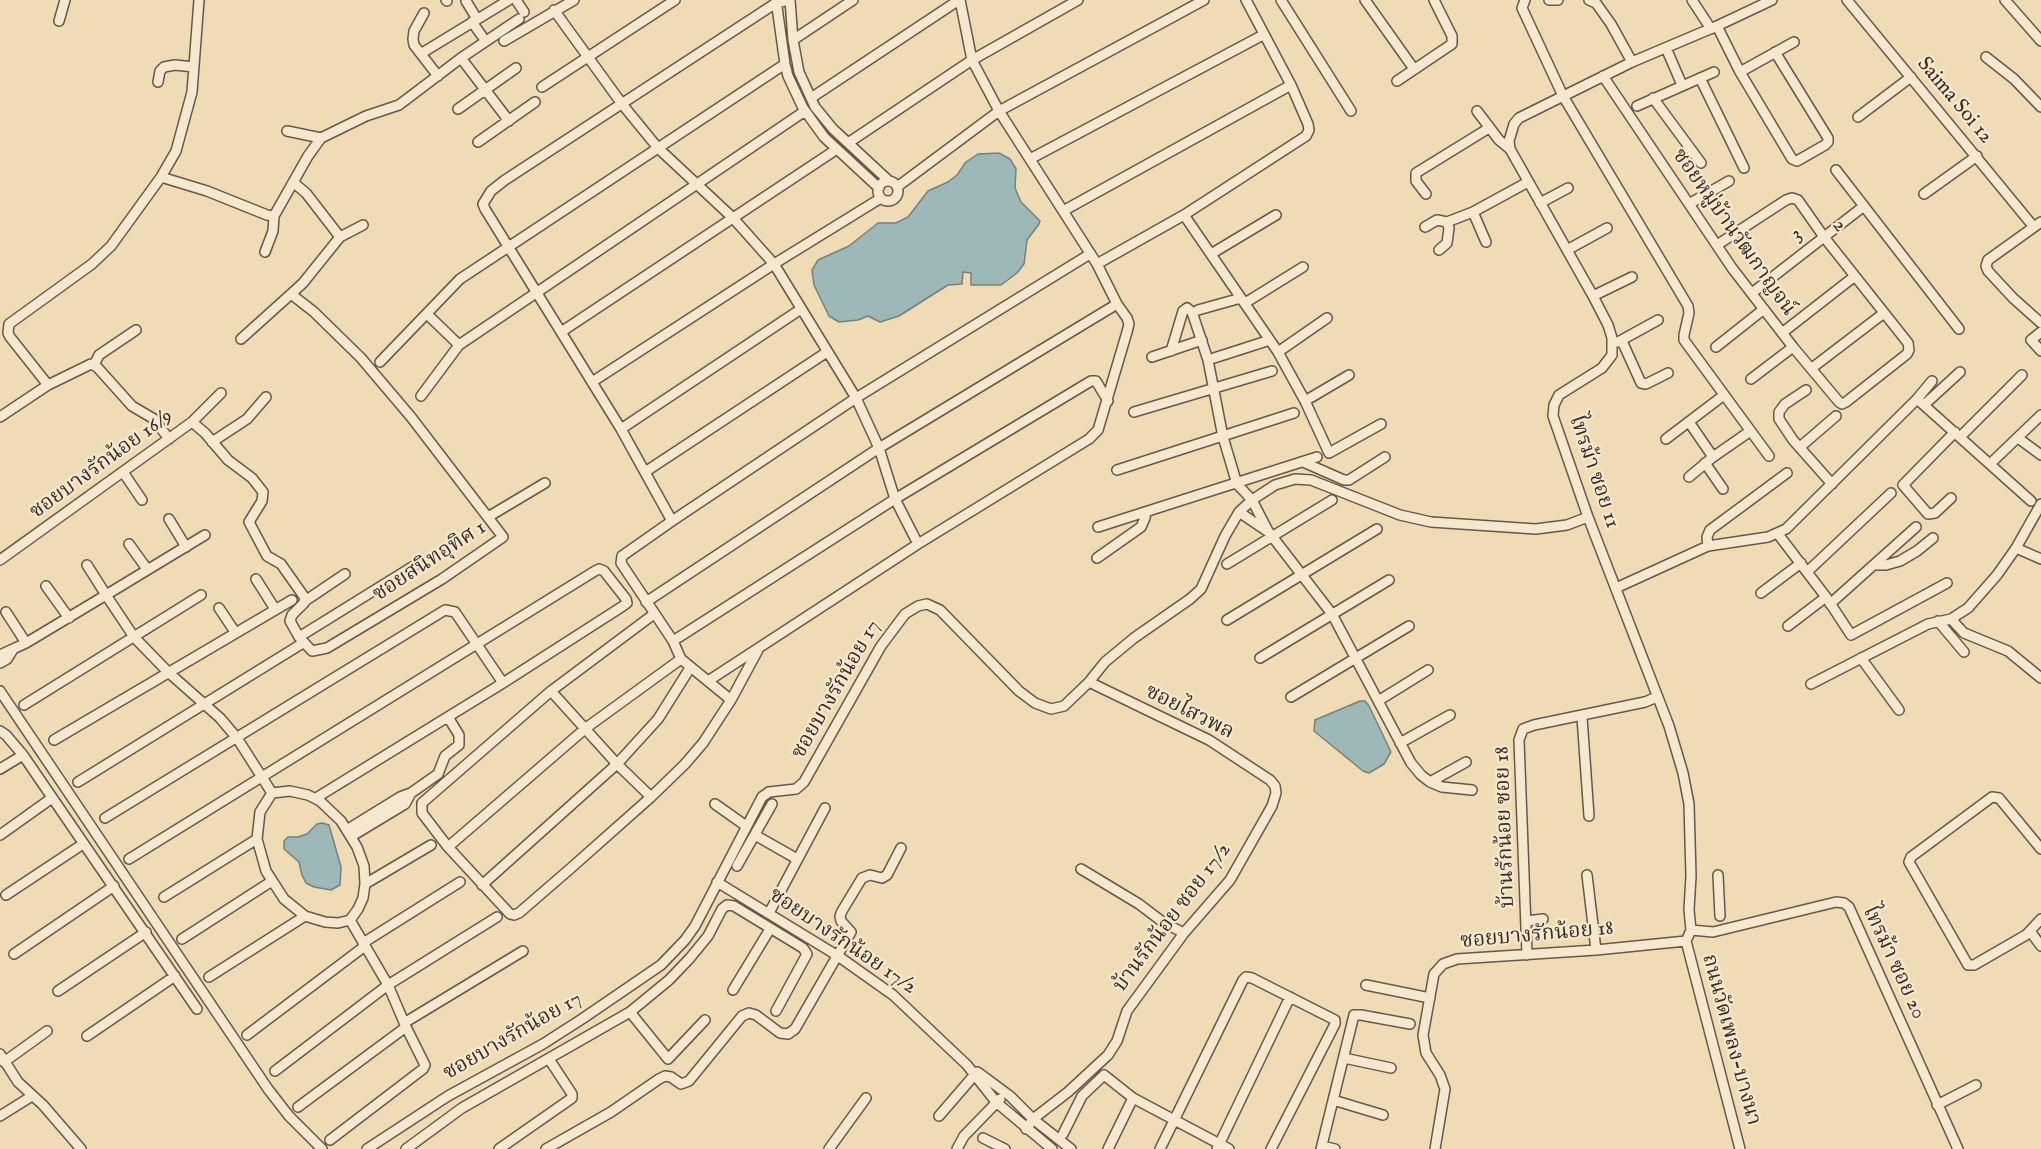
<!DOCTYPE html>
<html>
<head>
<meta charset="utf-8">
<style>
  body { margin:0 }
  canvas { display:block; background:#efdcb5 }
</style>
</head>
<body>
<canvas width="2041" height="1149"></canvas>
<script>
const context = document.querySelector('canvas').getContext('2d');
context.lineJoin = 'round';
function paint(path, color) { context.fillStyle = color; context.fill(path, 'evenodd'); }
const poly = rows => new Path2D(rows.map(r => 'M' + r).join(''));
function stroke(path, color, width, dash) { context.strokeStyle = color; context.lineWidth = width; context.lineCap = dash ? 'butt' : 'round'; context.setLineDash(dash || []); context.stroke(path); }
function write(font, color, halo, rows, align = 'center') {
  context.font = font + ' "IM FELL English","Noto Serif Thai",serif'; context.lineWidth = 4.5; context.setLineDash([]); context.textBaseline = 'middle'; context.strokeStyle = halo; context.fillStyle = color; for (const [text, x, y, turn = 0] of rows) {
    context.save(); context.translate(x, y); context.rotate((+turn || 0) * Math.PI / 180); context.textAlign = isNaN(turn) ? turn : align; if (halo) context.strokeText(text, 0, 0); context.fillText(text, 0, 0); context.restore();
  }
}
const water = poly([
  [999,153,1010,159,1016,169,1015,188,1021,202,1040,221,1039,224,1027,240,1024,264,1017,273,1001,285,971,285,971,273,963,272,962,284,948,285,899,316,880,322,868,316,858,320,839,322,829,316,814,285,812,270,818,260,849,246,878,223,896,223,908,217,928,191,948,182,957,175,966,162,978,154,999,153],
  [1360,701,1365,701,1369,706,1391,752,1384,764,1369,773,1363,771,1314,731,1315,720,1360,701],
  [322,823,329,825,341,867,340,885,331,890,314,887,306,883,302,875,299,862,284,849,284,841,288,837,298,837,307,834,317,824,322,823]
]);
const minor = poly([
  [446,0,447,1],
  [516,0,524,12],
  [776,0,785,64,788,76,803,108,824,137,879,188],
  [790,0,793,40,799,72,815,107,833,129,889,181],
  [1281,0,1351,111],
  [1365,0,1414,69],
  [1525,0,1522,8,1563,96,1688,306,1689,313,1684,335,1684,340,1769,456],
  [1549,0,1558,0],
  [1589,0,1596,3,1611,24,1632,62],
  [1692,0,1711,29],
  [1847,0,2033,226],
  [2005,0,2041,41],
  [466,1,477,19],
  [554,10,622,104,658,148,733,218,774,264,856,398,879,448,895,499,918,544],
  [424,13,414,31,413,39,414,45,438,76],
  [59,21,65,0],
  [472,22,482,36],
  [1717,26,1740,72,1792,159,1797,161,1825,145,1828,142,1828,138,1775,52],
  [793,40,853,0],
  [504,41,574,0],
  [1666,48,1682,85],
  [422,53,509,0],
  [1986,57,2014,79,2041,107],
  [461,58,509,121],
  [1740,72,1794,42],
  [1603,76,1732,268,1793,347,1839,402,1842,404,1846,402,1907,354,1909,350,1908,343,1824,237,1798,200,1792,198,1786,200,1717,245],
  [1700,78,1744,168],
  [1397,81,1452,44,1452,36,1434,0],
  [158,82,160,71,164,67,175,65,194,67],
  [542,87,675,0],
  [811,98,959,0],
  [1653,98,1701,163],
  [1637,106,1714,72],
  [458,109,516,68],
  [1477,111,1499,140,1510,149],
  [1858,117,1911,77],
  [287,131,321,138],
  [478,142,535,102],
  [848,143,972,60,1078,0],
  [1030,159,1263,35],
  [1836,170,1959,329],
  [161,177,207,191,267,215,274,216,308,156,321,138,366,116,399,105,461,58,519,19],
  '878 191a10 10 0 1 1 20 0a10 10 0 1 1-20 0Z',
  [897,187,999,111,1204,0],
  [1426,194,1416,181,1416,173,1489,128],
  [1924,194,1977,156],
  [1540,203,1568,188],
  [1689,204,1729,181],
  [1063,211,1291,85],
  [1473,212,1486,242],
  [1184,215,1278,352,1305,401,1329,453,1381,424],
  [2041,222,1988,260,1986,266,1988,271,2013,298,2041,323],
  [1425,227,1437,220,1447,222],
  [340,237,363,225],
  [1439,250,1447,243,1449,228,1447,222,1473,212,1528,182],
  [1567,250,1607,228],
  [265,252,273,231,274,216],
  [1211,254,1276,215],
  [1097,264,1184,215,1306,136,1309,130,1308,124,1291,85,1246,0],
  [1752,293,1864,206],
  [1593,296,1632,277],
  [1245,303,1303,267],
  [1198,310,1241,298],
  [427,314,459,345],
  [561,332,837,149],
  [2041,332,2031,340,2041,351],
  [1782,333,1855,276],
  [241,339,291,294],
  [1622,341,1641,383,1646,384,1668,373],
  [1618,342,1658,320],
  [1716,347,1764,309],
  [1171,351,1183,311,1187,308,1192,312,1208,360,1223,437,1237,484,1252,500,1268,531,1332,614,1411,763,1421,775,1430,782,1442,787,1472,790],
  [1278,352,1327,318],
  [1152,357,1202,340],
  [1214,358,1270,340],
  [380,362,460,279,785,64],
  [94,365,99,355,136,330],
  [1812,368,1884,313],
  [1751,379,1793,347],
  [592,382,774,264,881,198],
  [48,385,10,337,8,333,9,324,92,264,111,246,161,177,176,151,192,92,199,0],
  [1806,390,1785,404,1779,412,1779,419,1793,440,1832,484],
  [421,396,459,345,805,111],
  [1917,399,2031,501],
  [1305,401,1349,375],
  [1924,405,1960,372],
  [1134,412,1272,371],
  [0,417,48,385,91,364,97,367,132,406,154,419,169,439],
  [192,422,205,433,228,460,252,478,263,492,262,501,249,522,267,556,281,564,305,598,304,603,292,615,290,621,299,637,312,651,327,648,442,579,503,537,411,417,361,358,314,312,291,294,303,283,340,237,306,193,294,183],
  [1689,422,1713,457],
  [621,429,801,309],
  [1960,437,2022,375],
  [2018,438,2041,455],
  [1666,439,1724,395],
  [212,442,247,419,266,397],
  [1800,447,1836,416],
  [1303,462,1344,480,1349,480,1385,457],
  [1705,463,1723,489],
  [1990,464,2041,415],
  [1117,470,1294,413],
  [123,472,142,500],
  [645,472,827,352],
  [1689,477,1713,457,1749,432],
  [1951,498,1935,513,1928,514,1903,485,1955,432],
  [1239,512,1267,531],
  [488,517,545,483],
  [169,519,186,547],
  [672,521,856,398,1090,254],
  [1098,527,1317,457],
  [1778,534,1826,597,1851,635,1947,583],
  [129,544,147,569],
  [1708,546,1707,537,1710,530,1787,473],
  [2016,548,2041,559],
  [1097,558,1141,527,1145,518,1146,512],
  [0,560,192,422,221,393],
  [1227,564,1332,500],
  [87,565,106,595,205,535],
  [1875,565,1886,565,1900,561,1917,551,1933,538],
  [1807,572,1891,493],
  [256,579,275,609],
  [46,586,69,618],
  [1616,588,1708,546,1768,537,1786,529,1917,399,1932,381],
  [1761,593,1801,563],
  [305,601,345,574],
  [646,602,879,448,1117,304],
  [1830,604,1916,527],
  [219,608,235,632],
  [6,612,26,643],
  [654,614,551,691,422,803,422,813,448,847,510,914,514,915,519,913,571,868,651,797,685,764,703,743,731,700,758,650],
  [1951,619,1968,608,1997,575,2016,548,2041,504],
  [1227,620,1377,529],
  [1938,621,1964,652],
  [1788,626,1826,597],
  [299,637,420,562],
  [673,641,895,499,1091,381,1096,381,1108,401],
  [0,655,26,643,106,595,134,637,168,672,220,718,237,738,272,793],
  [1260,658,1389,580],
  [1861,658,1899,710],
  [0,663,7,659,12,651],
  [708,681,918,544,1089,439,1098,430,1127,332,1129,324,1127,318,1117,304,1097,264,999,111,972,60,960,0],
  [1811,684,1928,624,1951,619,1964,633,2008,651,2041,678],
  [0,691,268,1089,289,1116,322,1149],
  [551,691,617,764,651,797],
  [1291,697,1409,626],
  [731,700,681,659,673,641,621,563,622,556,672,521,621,429,485,209,483,204,491,191,505,180,776,3,789,0],
  [1378,701,1428,670],
  [24,705,201,595],
  [1582,717,1589,816],
  [0,731,6,735,23,755,197,1009],
  [54,740,292,600],
  [1400,743,1450,715],
  [0,769,23,755],
  [78,782,303,643],
  [1430,782,1466,762],
  [290,791,308,795,320,801,341,821,357,847,364,866,365,884,363,898,358,909,350,920,338,923,325,922,305,916,284,899,266,871,257,839,260,812,272,793,290,791],
  [715,804,746,826],
  [105,818,445,610,455,612,503,683],
  [348,829,400,797,411,793,438,774,445,756,459,745,459,735,448,717],
  [0,835,52,798],
  [755,835,797,859],
  [352,836,405,804,411,793],
  [448,847,586,728,681,659],
  [2041,849,1999,798,1992,797,1911,857,1909,862,1968,965,1974,965,2026,935,2041,919],
  [129,859,595,571,599,569,604,571,626,599,627,603,623,606,503,683,316,798],
  [737,866,772,804],
  [1081,869,1139,904,1164,923,1184,933],
  [1587,875,1596,950],
  [1718,875,1720,916],
  [717,882,838,956,893,995,967,1065,996,1102,1052,1149],
  [365,884,431,845],
  [482,885,617,764,658,719,690,668],
  [6,895,83,844],
  [164,897,257,839],
  [769,913,825,808],
  [1527,921,1543,919],
  [1691,930,1713,932,1836,902,1844,903,1849,907,1958,1149],
  [2030,931,2041,946],
  [182,939,272,881],
  [1686,941,1691,930,1689,910,1691,876,1689,804,1683,773,1669,726,1588,517,1553,416,1554,405,1559,395,1602,368,1612,355,1612,338,1608,325,1593,296,1510,149,1509,141,1514,124,1519,118,1632,62,1717,26,1772,0],
  [1686,941,1740,1149],
  [363,943,460,882],
  [14,954,114,886],
  [1527,955,1519,740,1523,729,1534,725,1645,702,1657,697],
  [209,977,305,916],
  [1366,985,1430,998],
  [733,990,770,929],
  [58,991,146,932],
  [630,1012,668,1059,705,1020],
  [404,1023,523,951],
  [247,1035,365,946],
  [87,1036,175,976],
  [0,1054,18,1082,43,1105,81,1149],
  [1344,1058,1391,1068],
  [4,1062,47,1031],
  [275,1071,388,985,497,917],
  [979,1073,1010,1096,1033,1119,1071,1149],
  [1333,1100,1383,1115],
  [1937,1105,1976,1085],
  [298,1107,406,1027],
  [0,1116,32,1096],
  [939,1116,977,1072],
  [1026,1129,1033,1119,1068,1092,1108,1055,1117,1041,1127,1011,1184,933,1230,880,1272,806,1276,793,1275,786,1270,780,1209,740,1089,682],
  [1063,1134,1082,1096,1104,1075,1133,1098,1229,1149],
  [983,1138,1005,1149],
  [330,1140,423,1069,425,1065,406,1027,388,985,350,920],
  [1322,1146,1335,1149],
  [367,1149,448,1096,543,1044,582,1019,661,965,685,940,695,926,762,797,769,792,796,789,804,782,881,646,905,614,918,606,927,604,940,610,1019,691,1035,703,1051,709,1064,706,1089,682,1105,662,1134,638,1190,599,1201,589,1225,536,1239,512,1252,500,1275,485,1295,479,1311,480,1400,515,1431,522,1536,529,1567,525,1588,517],
  [406,1149,462,1108,630,1012,669,980,690,958,708,936,722,909,727,905,734,906,803,948,807,954,776,1011],
  [499,1149,572,1098,572,1094,549,1059],
  [546,1149,611,1112,659,1079,665,1076,671,1077,681,1084,689,1081,742,1016,749,1013,756,1015,780,1033,788,1034,795,1029,851,932,841,921,840,916,842,911,862,878,870,875,882,878,887,875,901,848],
  [829,1149,866,1098],
  [957,1149,964,1136,1000,1099],
  [1108,1149,1133,1098],
  [1160,1149,1243,980,1246,977,1252,978,1335,1020,1335,1024,1271,1149],
  [1217,1149,1290,997],
  [1321,1149,1354,1015,1361,1015,1410,1024],
  [1435,1149,1445,1089,1440,1075,1426,1053,1423,1035,1434,974,1443,964,1457,959,1596,950,1686,941]
]);
const streetNames = [
  ["Saima Soi 12",1954,101,50],
  ["2",1839,226,53],
  ["ซอยหมู่บ้านวัฒกาญจน์",1733,233,55],
  ["3",1797,235,-37],
  ["ซอยบางรักน้อย 16/9",102,465,-36],
  ["ไทรม้า ซอย 11",1593,472,71],
  ["ซอยสนิทอุทิศ 1",430,562,-33],
  ["ซอยบางรักน้อย 17",837,690,-60],
  ["ซอยไสวพล",1189,713,27],
  ["บ้านรักน้อย ซอย 18",1506,827,-92],
  ["บ้านรักน้อย ซอย 17/2",1173,918,-53],
  ["ซอยบางรักน้อย 18",1537,936,-5],
  ["ซอยบางรักน้อย 17/2",842,942,34],
  ["ไทรม้า ซอย 20",1893,963,65],
  ["ซอยบางรักน้อย 17",513,1037,-30],
  ["ถนนวัดเพลง-บางนา",1730,1040,75]
];
paint(water, '#9db9b7');
stroke(water, '#74817d', 1.5);
stroke(minor, '#655949', 12);
stroke(minor, '#f5e8cf', 9);
write('21px', '#372d25', '#f5e8cf', streetNames);
</script>
</body>
</html>
